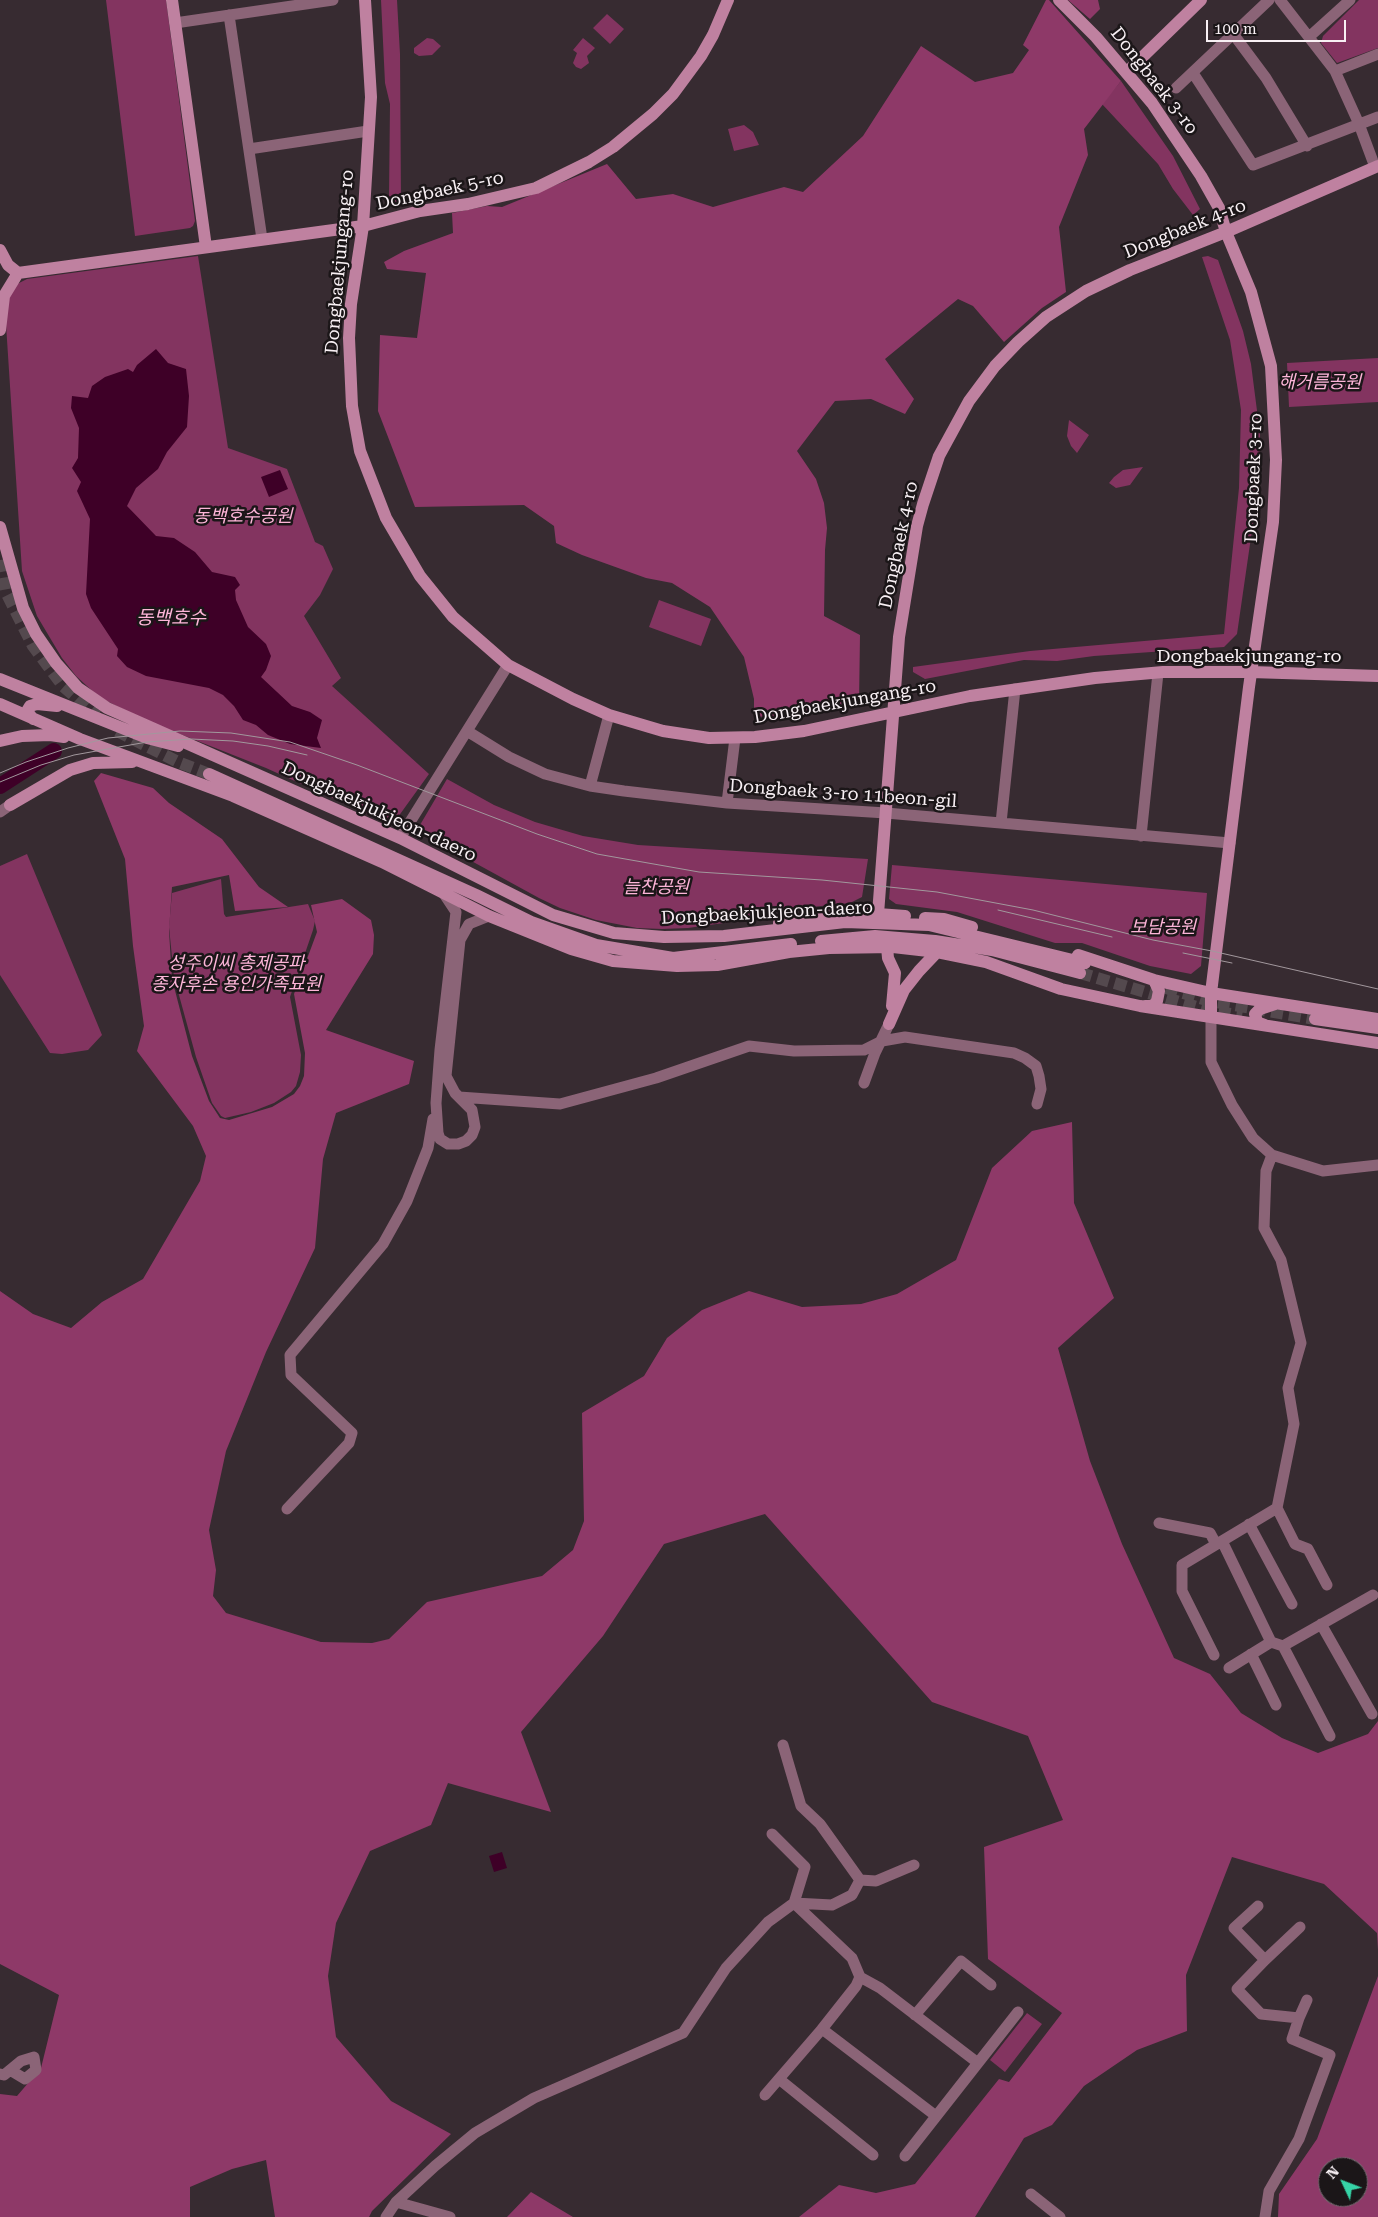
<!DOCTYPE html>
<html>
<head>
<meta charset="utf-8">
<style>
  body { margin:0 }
  #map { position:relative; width:1378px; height:2217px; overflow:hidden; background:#372b31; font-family:"Roboto Serif",serif }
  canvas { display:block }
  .north { position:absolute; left:1318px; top:2157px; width:50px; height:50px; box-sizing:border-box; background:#1b1618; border:1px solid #736d70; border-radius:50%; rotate:313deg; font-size:14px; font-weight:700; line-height:20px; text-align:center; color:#f8f0f4 }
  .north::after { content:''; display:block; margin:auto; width:18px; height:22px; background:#36d4a7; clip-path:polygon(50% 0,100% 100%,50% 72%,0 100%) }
  .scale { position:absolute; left:1206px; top:20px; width:140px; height:22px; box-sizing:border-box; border:2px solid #f8f0f4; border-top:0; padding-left:6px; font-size:15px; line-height:18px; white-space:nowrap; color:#f8f0f4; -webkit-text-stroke:4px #1b1618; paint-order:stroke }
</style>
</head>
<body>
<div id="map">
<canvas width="1378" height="2217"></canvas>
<div class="north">N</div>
<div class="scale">100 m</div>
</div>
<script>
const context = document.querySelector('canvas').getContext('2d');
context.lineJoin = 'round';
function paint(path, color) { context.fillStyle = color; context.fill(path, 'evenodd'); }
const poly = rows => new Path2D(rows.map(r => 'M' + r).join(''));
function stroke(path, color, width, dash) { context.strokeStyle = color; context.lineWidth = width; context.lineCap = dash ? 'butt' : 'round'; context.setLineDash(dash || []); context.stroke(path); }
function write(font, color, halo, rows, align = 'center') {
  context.font = font + ' "Roboto Serif","Noto Sans KR",serif'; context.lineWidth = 5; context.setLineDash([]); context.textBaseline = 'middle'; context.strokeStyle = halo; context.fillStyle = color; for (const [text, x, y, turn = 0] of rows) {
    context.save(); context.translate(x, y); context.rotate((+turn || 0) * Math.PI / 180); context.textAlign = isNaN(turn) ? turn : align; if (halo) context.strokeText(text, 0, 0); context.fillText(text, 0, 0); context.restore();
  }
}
const green = poly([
  [106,0,166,0,195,221,193,226,190,228,135,236],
  [381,0,397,0,400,54,401,205,389,198,390,104,385,83],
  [1359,0,1378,0,1378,48,1337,63,1321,43,1323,36],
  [607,14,624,29,610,44,593,28],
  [427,38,433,39,441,46,432,55,419,56,414,53,414,48],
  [583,38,595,48,587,56,589,63,581,69,576,67,573,63,577,53,573,50],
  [1121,81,1173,156,1200,209,1193,215,1173,189,1158,164,1102,104],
  [744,125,753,132,759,145,734,151,728,129],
  [198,256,228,448,287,469,315,542,323,546,333,569,320,595,304,616,341,678,332,686,429,774,398,817,379,819,266,768,142,719,99,697,76,676,62,658,37,616,22,571,5,309,8,296,17,284,27,279],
  [1208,256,1218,260,1243,331,1251,364,1260,434,1259,482,1237,634,1224,647,1094,656,1057,661,1024,660,925,679,913,672,913,667,1030,651,1224,634,1239,488,1241,410,1230,340,1202,257],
  [1378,358,1378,402,1289,407,1287,363],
  [1069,420,1089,435,1077,453,1071,446,1067,436],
  [1143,467,1130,485,1116,488,1109,483,1114,477,1123,470],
  [659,600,711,619,701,646,649,627],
  [447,779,494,805,535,822,583,836,638,845,868,859,862,897,850,903,764,912,745,920,688,928,662,929,637,928,596,920,560,908,539,898,424,835,420,825],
  [27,854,102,1035,88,1050,62,1054,50,1053,0,975,0,866],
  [892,865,1207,893,1201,966,1191,974,1150,966,1082,943,1055,943,957,912,896,904,889,899],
  [221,879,224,914,226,917,308,904,315,921,313,930,290,997,301,1055,300,1072,296,1086,291,1092,274,1103,251,1112,225,1118,221,1116,212,1103,196,1057,174,977,169,927,172,893],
  [1027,2013,1042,2024,1005,2072,990,2060]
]);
const forest = poly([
  [1046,0,1049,0,1121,81,1084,129,1088,155,1059,227,1066,292,1042,308,1004,342,973,306,958,299,885,359,914,399,905,414,871,399,835,401,797,451,816,479,824,503,827,528,825,550,824,616,860,635,859,704,791,715,754,717,754,699,744,657,710,607,672,583,646,578,582,555,556,543,554,526,524,505,415,507,378,411,380,335,417,338,426,273,387,269,384,262,404,251,453,233,452,213,487,206,502,207,607,164,636,199,673,194,713,207,784,187,803,192,863,136,921,46,975,82,1013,73,1029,50,1023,45],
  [1068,0,1098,0,1100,9,1090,19],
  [101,773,153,788,169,803,222,839,259,887,288,907,235,911,229,875,172,887,169,931,172,979,192,1056,209,1101,220,1118,229,1120,272,1107,294,1094,300,1086,304,1076,305,1053,294,994,317,932,311,905,342,899,371,920,374,935,373,954,326,1030,414,1061,409,1084,336,1113,323,1159,315,1248,266,1352,226,1451,209,1530,216,1570,213,1596,226,1613,321,1642,372,1643,389,1639,427,1602,542,1576,573,1550,584,1521,582,1413,644,1376,667,1338,702,1310,749,1291,802,1307,861,1304,897,1294,956,1260,992,1168,1032,1131,1072,1122,1074,1203,1114,1298,1058,1348,1090,1461,1122,1544,1174,1658,1210,1674,1241,1713,1282,1738,1318,1753,1368,1734,1378,1721,1378,1950,1377,1933,1324,1884,1232,1857,1186,1975,1187,2031,1137,2050,1084,2086,1052,2125,1024,2138,975,2217,799,2217,839,2185,876,2193,915,2184,999,2079,1009,2082,1062,2013,988,1959,984,1847,1063,1820,1028,1736,932,1702,765,1514,664,1544,603,1636,521,1732,551,1812,448,1783,431,1825,370,1851,336,1923,328,1976,336,2037,391,2101,451,2134,372,2211,369,2217,275,2217,266,2160,232,2169,190,2187,190,2217,0,2217,0,2094,17,2096,41,2068,59,1995,0,1964,0,1291,33,1314,71,1328,102,1302,143,1279,200,1181,206,1156,193,1126,137,1051,144,1026,133,946,125,859,94,781],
  [1378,1976,1378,2217,1278,2217,1279,2194,1317,2139],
  [1328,2167,1358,2167,1358,2197,1328,2197],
  [531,2192,573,2217,507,2217]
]);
const water = poly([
  [156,349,168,363,186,369,189,396,187,427,167,452,158,469,136,488,127,506,156,536,174,538,195,552,212,572,235,577,240,585,235,590,236,600,248,627,266,644,271,656,266,670,261,677,292,706,310,712,322,720,317,738,321,748,290,744,268,735,256,725,243,720,234,706,223,695,209,688,146,676,127,667,117,656,118,649,91,608,86,594,90,519,77,491,81,482,72,468,78,458,79,428,71,408,72,396,88,398,92,386,105,377,128,369,133,372,137,365],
  [280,470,288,489,269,497,261,477],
  [502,1852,507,1868,494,1872,489,1856]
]);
const river = poly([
  [0,786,54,751]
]);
const secondaryTunnel = poly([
  [0,560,5,590,33,646,63,686,97,716],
  [117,731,180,763,209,774],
  [1080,973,1207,1010,1242,1016],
  [1166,988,1210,1001,1315,1019]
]);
const street = poly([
  [1280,0,1335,71,1359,124,1375,167],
  [229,15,262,239],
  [175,23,333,0],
  [1234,35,1266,78,1307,146],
  [1309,37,1350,0],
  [1335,71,1378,54],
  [1193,73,1253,165,1378,117],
  [1176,88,1269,0],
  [249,149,368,131],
  [467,731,509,757,545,774,590,786,624,791,727,803,886,813,1230,843],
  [590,786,609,715],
  [727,803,735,738],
  [0,812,10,805],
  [1001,823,1015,689],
  [1141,836,1158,673],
  [400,838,508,665],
  [444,894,456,912,440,1050,436,1103,438,1133,440,1139,448,1144,458,1144,466,1141,472,1135,475,1127,472,1110,455,1093,446,1076,460,940,469,924,489,916],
  [1211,1017,1211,1062,1232,1105,1253,1138,1272,1155,1323,1171,1378,1165],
  [864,1083,875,1053,889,1024],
  [459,1097,560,1104,656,1078,749,1046,794,1051,864,1050,882,1041,905,1037,1014,1053,1025,1058,1036,1066,1039,1076,1041,1089,1037,1104],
  [1277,1508,1295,1544,1308,1549,1327,1585],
  [287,1509,349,1443,352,1433,291,1375,290,1355,383,1244,407,1201,428,1148,433,1119],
  [1159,1523,1210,1533,1216,1544],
  [1249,1524,1292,1604],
  [1222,1541,1271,1642,1283,1646,1373,1595],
  [1321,1624,1372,1714],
  [1283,1646,1330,1736],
  [1251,1654,1276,1705],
  [1214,1655,1182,1591,1182,1565,1277,1508,1294,1424,1288,1388,1301,1343,1281,1260,1264,1228,1266,1171,1272,1155],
  [1229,1668,1271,1642],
  [783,1745,801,1806,820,1824,860,1880,852,1895,832,1905,794,1903],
  [772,1834,805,1867,794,1903],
  [860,1880,876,1881,914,1865],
  [794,1903,852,1958,860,1977,880,1988,978,2063],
  [1258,1906,1234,1928,1265,1960,1237,1989,1261,2014,1299,2018,1292,2039,1330,2055,1299,2139,1269,2191,1265,2217],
  [1265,1960,1300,1927],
  [860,1977,856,1986,822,2029,936,2116],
  [915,2015,961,1961,991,1985],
  [1299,2018,1307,2000],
  [0,2074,4,2075,21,2061,34,2057,36,2070,25,2079,10,2070],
  [779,2079,873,2155],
  [765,2095,822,2029],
  [905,2156,1018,2012],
  [1031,2194,1060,2217],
  [396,2202,450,2217],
  [386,2217,396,2202,435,2166,475,2133,534,2098,683,2033,726,1968,768,1922,794,1903]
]);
const secondary = poly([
  [172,0,206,247],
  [365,0,371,97,363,226,351,304,349,338,352,406,360,451,386,518,420,576,453,617,508,665,573,699,609,715,663,731,709,738,755,737,804,731,970,696,1095,678,1163,672,1251,672,1378,676],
  [1059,0,1096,37,1152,103,1201,176,1219,208,1226,232,1251,292,1271,366,1276,460,1273,522,1249,687,1211,993,1211,1017],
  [1127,72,1201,0],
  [0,250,8,265,18,273],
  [18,273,363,226,420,211,468,204,536,188,589,162,613,147,653,114,673,94,701,56,713,35,728,0],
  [0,330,4,296,18,273],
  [0,527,23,608,36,634,56,663,78,688,107,708,400,838,553,915,614,933,664,937,724,936,845,922,929,925,1085,963],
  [0,679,147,738,178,746],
  [0,704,80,739,233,796,382,862,489,916,571,949,613,961,677,966,717,965,789,952,829,948,893,947,937,952,986,962,1061,989,1140,1006,1378,1043],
  [33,719,27,711,30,706,37,704,57,706],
  [0,741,22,736,50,735,64,737],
  [209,774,476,895,531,922,596,945,673,958,791,944],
  [10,805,70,770,93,763,132,762],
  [878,914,899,637,917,526,923,504,939,456,969,401,995,366,1018,342,1046,317,1086,291,1130,270,1226,232,1378,166],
  [925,918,944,919,972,927],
  [779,923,822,915,878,914,905,916],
  [821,941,875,936,935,941,992,950,1080,973],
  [887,947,888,958,895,973,892,1006],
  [1078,955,1154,980,1211,993,1378,1019],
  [1145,1006,1153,1006,1157,1001,1159,991,1154,980],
  [1315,1019,1378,1028],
  [889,1024,904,990,919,971,937,952],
  [1265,1025,1257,1022,1255,1014,1260,1009,1275,1004]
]);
const tram = poly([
  [0,773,26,762,68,748,108,738,180,731,231,733,290,742,357,765,537,834,597,854,699,872,822,880,937,892,1033,910,1153,940,1212,951,1378,989],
  [0,782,41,765,74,755,147,742,191,739,233,741,268,746,307,755],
  [998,910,1112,937],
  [1183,953,1232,963]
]);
const streetNames = [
  ["Dongbaek 3-ro",1154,81,52],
  ["Dongbaek 5-ro",440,191,-12],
  ["Dongbaek 4-ro",1185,229,-22],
  ["Dongbaekjungang-ro",340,262,-85],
  ["Dongbaek 3-ro",1254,478,-88],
  ["Dongbaek 4-ro",899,545,-78],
  ["Dongbaekjungang-ro",1249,657],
  ["Dongbaekjungang-ro",845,702,-10],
  ["Dongbaek 3-ro 11beon-gil",843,794,4],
  ["Dongbaekjukjeon-daero",379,812,25],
  ["Dongbaekjukjeon-daero",767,913,-3]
];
const parkNames = [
  ["해거름공원",1320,383],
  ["동백호수공원",243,517],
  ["늘찬공원",656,888],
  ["보담공원",1163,928],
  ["성주이씨 총제공파",236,964],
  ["종자후손 용인가족묘원",236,985]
];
const waterNames = [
  ["동백호수",171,618]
];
paint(green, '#833460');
paint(forest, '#8e3968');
paint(water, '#3e0027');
stroke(river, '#3e0027', 16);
stroke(secondaryTunnel, '#54494e', 12, [12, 6]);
stroke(street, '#8b6477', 11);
stroke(secondary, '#bf81a0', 12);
stroke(tram, '#a2989d', 1);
write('18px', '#f8f0f4', '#1b1618', streetNames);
write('italic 18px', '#fdb5d8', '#1b1618', parkNames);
write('italic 19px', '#fdb5d8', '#1b1618', waterNames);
</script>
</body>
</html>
